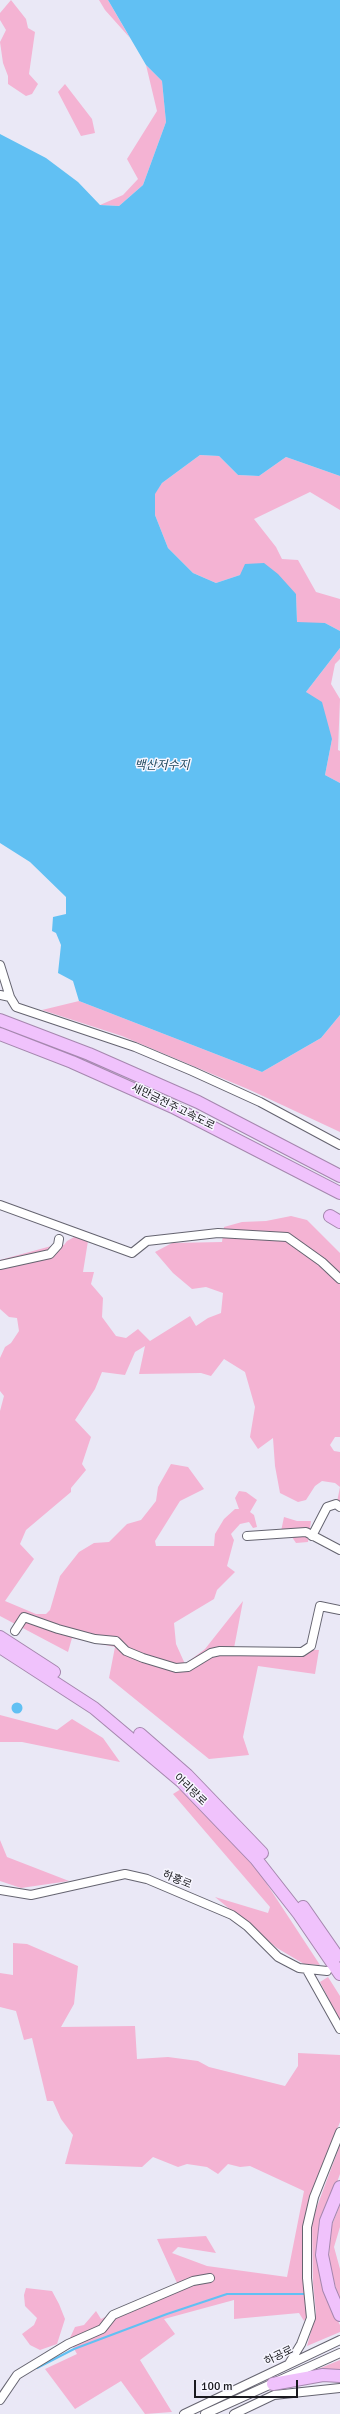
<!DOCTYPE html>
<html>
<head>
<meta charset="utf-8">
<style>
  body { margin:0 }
  #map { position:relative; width:340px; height:2414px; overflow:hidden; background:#eae8f6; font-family:Signika,sans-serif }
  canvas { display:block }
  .scale { position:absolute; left:194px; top:2380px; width:104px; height:18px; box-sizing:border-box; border:2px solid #19191e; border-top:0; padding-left:5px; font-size:12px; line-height:14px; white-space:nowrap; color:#19191e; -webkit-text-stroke:3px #f7f6ff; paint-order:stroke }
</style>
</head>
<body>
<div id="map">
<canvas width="340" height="2414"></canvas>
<div class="scale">100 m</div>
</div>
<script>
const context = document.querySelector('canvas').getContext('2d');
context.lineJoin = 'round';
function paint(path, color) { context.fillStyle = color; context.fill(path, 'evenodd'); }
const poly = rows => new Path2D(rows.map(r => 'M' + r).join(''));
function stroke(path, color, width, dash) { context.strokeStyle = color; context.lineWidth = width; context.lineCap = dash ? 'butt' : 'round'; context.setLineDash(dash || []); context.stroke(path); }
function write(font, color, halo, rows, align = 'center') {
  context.font = font + ' Signika,"Noto Sans KR",sans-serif'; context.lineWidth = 3; context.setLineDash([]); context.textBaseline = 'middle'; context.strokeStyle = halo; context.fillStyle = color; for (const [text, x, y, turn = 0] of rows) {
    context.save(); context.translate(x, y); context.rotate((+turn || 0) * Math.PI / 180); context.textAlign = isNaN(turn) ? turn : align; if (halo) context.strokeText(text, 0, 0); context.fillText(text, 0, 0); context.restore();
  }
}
const green = poly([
  [11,0,26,19,28,28,35,32,29,74,38,84,32,94,26,96,8,84,8,76,3,63,0,42,6,30,0,20,0,13],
  [99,0,108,0,130,38,105,10],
  [146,65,162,81,166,122,143,185,119,206,100,205,123,195,138,179,127,159,157,111],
  [65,84,92,119,95,133,81,136,58,92],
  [200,455,219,456,238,475,259,476,286,457,340,476,340,510,310,492,254,519,276,547,282,559,298,560,316,592,340,599,340,631,325,623,297,623,296,594,240,575,216,583,193,573,168,548,155,515,155,493,162,483],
  [340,648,340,659,335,664,331,684,340,699,338,750,340,751,340,783,325,775,332,739,306,692],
  [79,1001,262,1072,321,1038,340,1015,340,1132,250,1090,122,1036,42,1010],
  [291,1216,307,1220,340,1253,340,1437,335,1437,330,1445,334,1451,340,1452,340,1504,337,1502,340,1487,335,1483,322,1481,315,1486,306,1500,298,1502,280,1493,275,1466,273,1438,258,1449,250,1437,255,1407,245,1372,224,1359,211,1376,201,1373,139,1374,145,1346,135,1352,125,1375,102,1372,95,1389,75,1420,91,1437,82,1464,86,1470,71,1488,71,1492,26,1530,20,1544,34,1559,5,1601,36,1614,46,1614,50,1610,60,1576,79,1552,94,1543,109,1542,127,1524,141,1520,156,1501,158,1487,171,1464,188,1467,204,1489,180,1501,155,1541,156,1546,214,1546,215,1534,224,1519,235,1509,239,1509,235,1498,239,1491,246,1492,257,1500,250,1512,254,1515,257,1527,253,1528,249,1522,240,1524,231,1534,234,1540,227,1566,235,1572,217,1590,214,1599,174,1623,176,1644,185,1664,205,1649,243,1601,234,1648,319,1650,315,1674,258,1666,243,1737,249,1755,209,1759,109,1678,115,1647,72,1638,68,1652,0,1616,0,1411,4,1396,0,1391,0,1358,5,1347,11,1343,19,1331,17,1318,9,1317,0,1309,0,1260,55,1245,64,1245,67,1241,76,1236,88,1241,83,1272,94,1272,91,1284,103,1298,102,1317,116,1336,126,1338,138,1329,150,1341,190,1316,196,1326,208,1318,221,1313,223,1293,206,1287,192,1289,173,1273,155,1252,172,1243,222,1242,224,1227,242,1222,266,1221],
  [284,1517,297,1521,311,1521,308,1542,296,1543,292,1537,280,1536],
  [0,1715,57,1730,72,1719,103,1738,120,1762,22,1742,0,1742],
  [181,1789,257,1869,320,1965,304,1964,277,1948,215,1897,268,1913,270,1907,173,1794],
  [0,1840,7,1857,69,1881,21,1888,0,1881],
  [13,1943,27,1944,78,1966,74,2004,61,2027,135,2026,137,2059,168,2057,198,2061,209,2067,285,2086,298,2066,298,2053,340,2055,340,2122,311,2194,302,2241,307,2316,304,2321,299,2313,234,2319,234,2300,164,2319,175,2334,140,2360,172,2412,145,2414,121,2381,75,2409,45,2369,77,2354,69,2340,75,2327,84,2325,96,2311,101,2319,177,2283,157,2239,206,2236,216,2253,178,2247,172,2253,207,2266,287,2277,304,2191,250,2166,240,2167,228,2164,218,2174,207,2167,187,2164,178,2167,153,2157,142,2167,65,2164,73,2135,61,2119,53,2101,47,2101,32,2038,24,2040,16,2011,0,2007,0,1973,13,1975],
  [328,1977,340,1996,340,2021,320,1982],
  [340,2145,340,2174,320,2228,326,2298,340,2325,340,2332,307,2346,316,2313,313,2283,312,2220],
  [340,2205,340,2227,334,2247,340,2269,340,2302,329,2264,330,2230],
  [26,2288,52,2291,59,2304,65,2319,57,2344,40,2350,30,2345,22,2334,34,2325,37,2318,25,2306,24,2295],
  [340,2360,340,2373,306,2374]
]);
const water = poly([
  [108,0,340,0,340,476,286,457,259,476,238,475,219,456,200,455,162,483,155,494,155,515,168,548,193,573,216,583,240,575,245,564,264,563,278,574,296,594,297,622,325,623,340,631,340,648,306,692,322,702,332,739,325,775,340,783,340,1015,321,1038,262,1072,79,1001,73,981,58,973,61,945,56,933,52,931,53,917,66,914,66,897,30,862,0,843,0,134,46,158,78,182,100,205,119,206,143,185,166,122,162,81,146,65],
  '11.5 1708a5.5 5.5 0 1 1 11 0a5.5 5.5 0 1 1-11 0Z'
]);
const stream = poly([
  [37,2368,74,2349,167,2314,227,2294,305,2294]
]);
const minor = poly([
  [0,965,10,997],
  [0,995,10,997,16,1007,135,1047,192,1071,260,1102,340,1145],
  [0,1205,132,1253,147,1241,218,1233,287,1237,322,1262,340,1279],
  [0,1265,50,1254,58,1245,59,1239],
  [247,1536,306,1532,340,1550],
  [312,1536,327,1507,336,1504,340,1507],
  [15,1631,24,1617,58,1629,95,1639,116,1641,126,1651,143,1658,176,1668,188,1667,211,1653,220,1651,302,1652,311,1646,320,1606,340,1610],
  [0,1890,31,1895,125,1874,147,1879,232,1915,247,1926,278,1957,299,1968,327,1971],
  [307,1970,340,2029],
  [290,2362,301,2344,311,2318,307,2278,307,2227,314,2197,340,2132],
  [0,2400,17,2375,68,2344,102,2329,113,2315,193,2281,210,2278],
  [184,2414,340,2340],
  [205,2414,340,2353],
  [234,2414,274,2395,340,2388]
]);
const highway = poly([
  [0,1020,89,1054,198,1102,340,1176],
  [0,1034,72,1062,173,1107,340,1193],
  [330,1216,340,1222],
  [0,1637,54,1672],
  [0,1647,94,1708,182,1782,256,1859,299,1914,340,1974],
  [140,1734,187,1775,262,1853],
  [303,1907,337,1956],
  [340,2187,326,2221,322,2255,329,2289,340,2315],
  [273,2384,323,2375,340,2376]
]);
const streetNames = [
  ["새만금전주고속도로",173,1107,26],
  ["아리랑로",190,1790,44],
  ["하흥로",177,1880,22],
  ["하공로",279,2356,-26]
];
const waterNames = [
  ["백산저수지",162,766]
];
paint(green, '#f4b3d3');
paint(water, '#61c0f3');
stroke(stream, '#61c0f3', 2);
stroke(minor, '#656470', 10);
stroke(highway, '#a587ae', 14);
stroke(minor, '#fff', 8);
stroke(highway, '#f0c2fc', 12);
write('11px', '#19191e', '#f7f6ff', streetNames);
write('italic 12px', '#214a5f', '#f7f6ff', waterNames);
</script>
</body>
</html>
